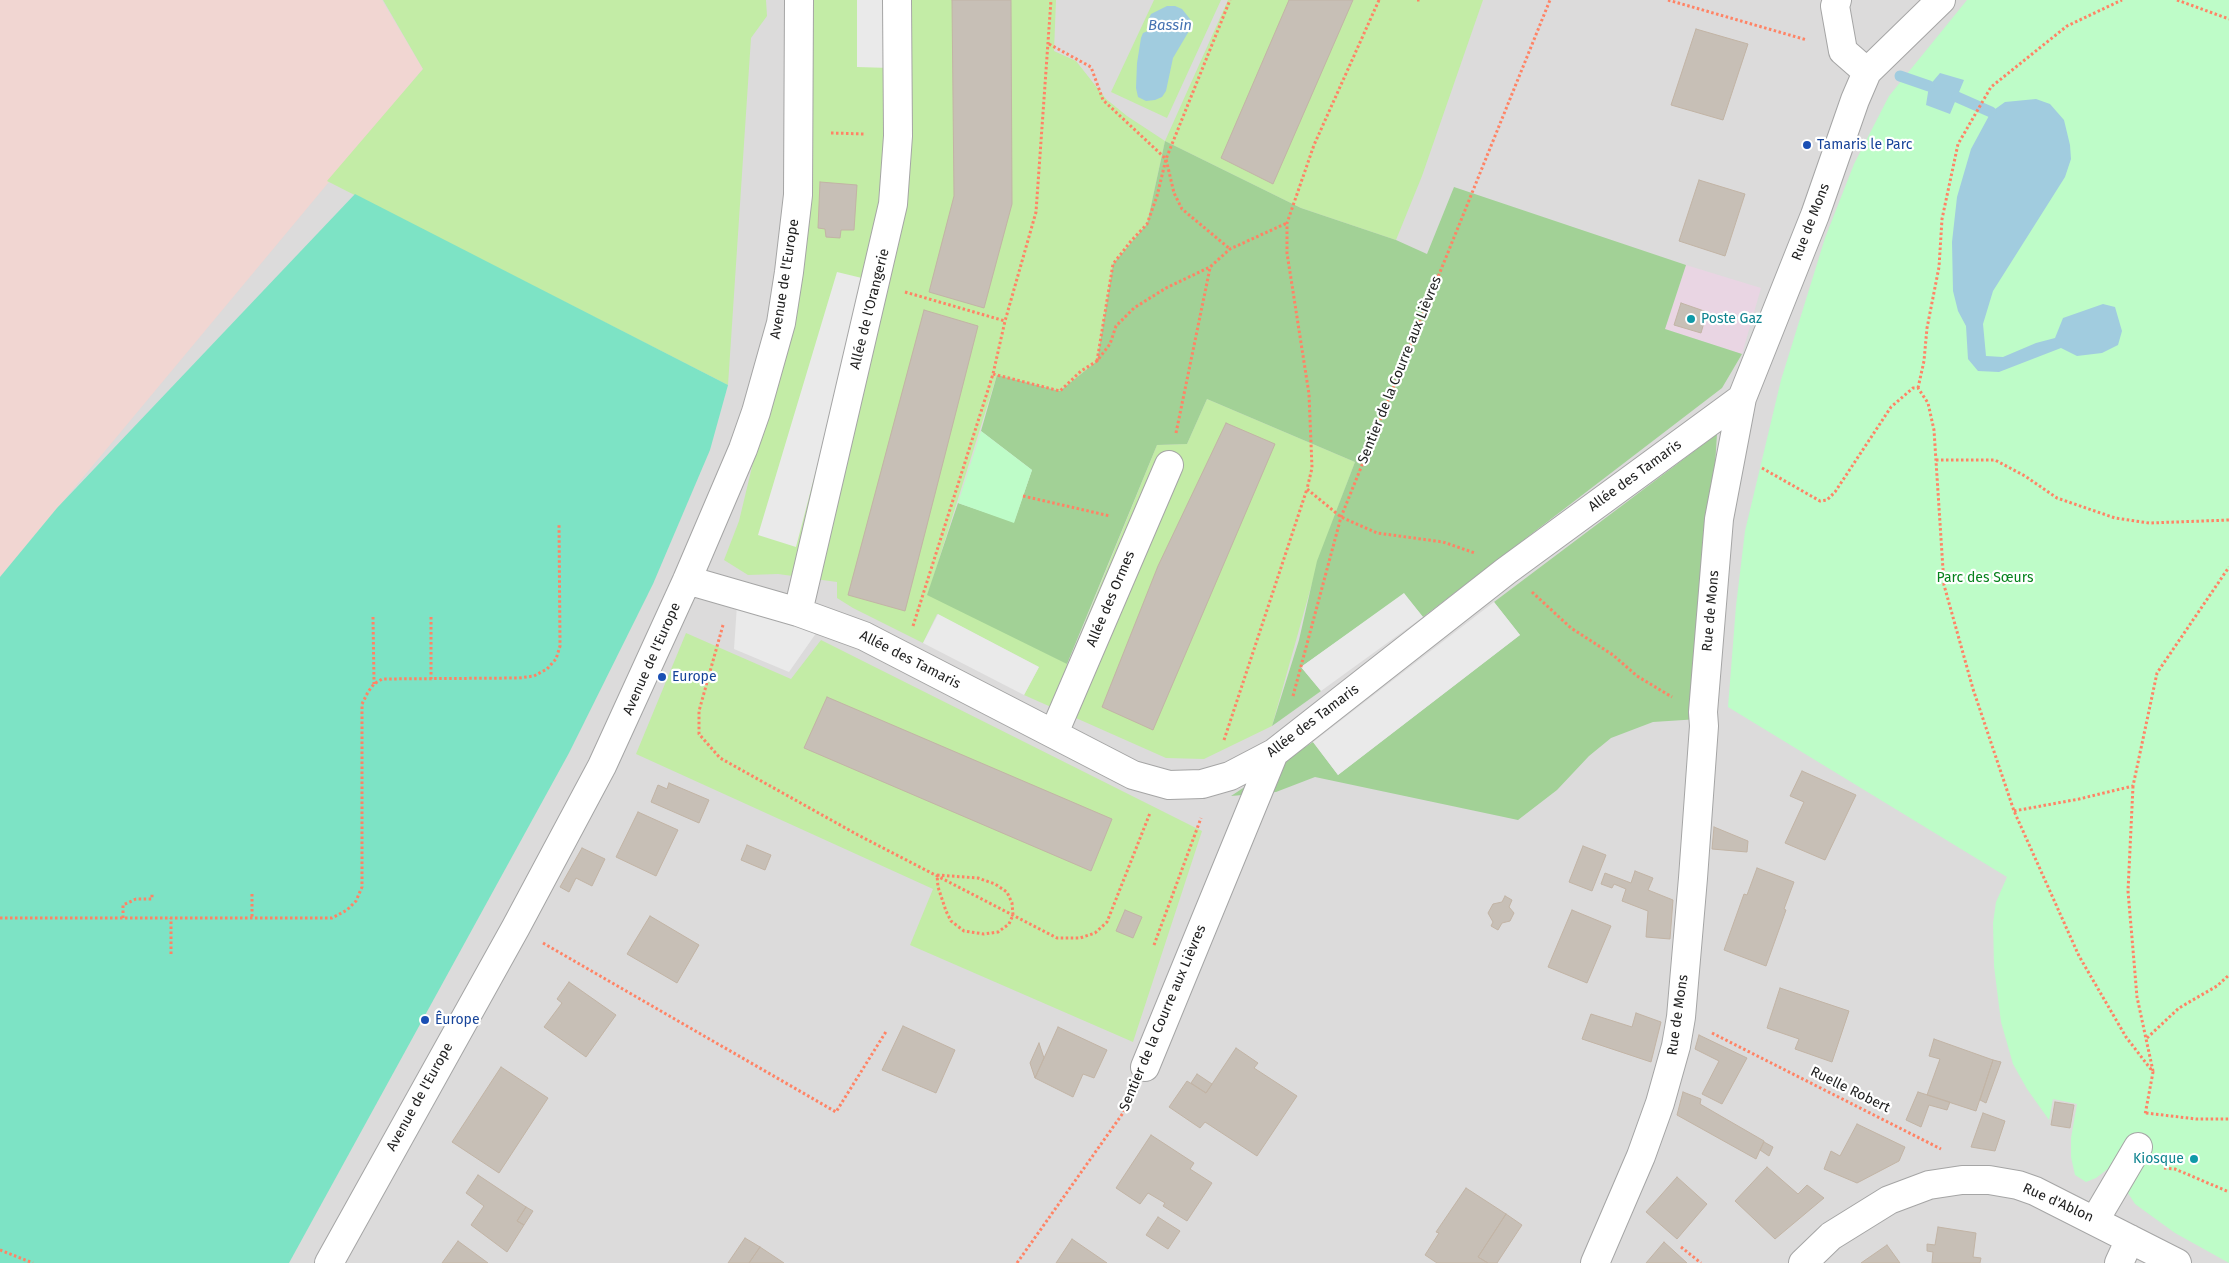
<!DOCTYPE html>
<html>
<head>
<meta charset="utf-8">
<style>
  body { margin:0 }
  canvas { display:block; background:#f0ede3 }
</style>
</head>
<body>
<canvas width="2229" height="1263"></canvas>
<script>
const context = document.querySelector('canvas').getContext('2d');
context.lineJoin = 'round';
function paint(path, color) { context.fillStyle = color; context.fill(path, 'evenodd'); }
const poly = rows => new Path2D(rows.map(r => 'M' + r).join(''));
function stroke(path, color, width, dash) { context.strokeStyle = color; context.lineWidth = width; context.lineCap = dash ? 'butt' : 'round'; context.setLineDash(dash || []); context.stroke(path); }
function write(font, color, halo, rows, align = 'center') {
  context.font = font + ' "Fira Sans",sans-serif'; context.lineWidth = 4.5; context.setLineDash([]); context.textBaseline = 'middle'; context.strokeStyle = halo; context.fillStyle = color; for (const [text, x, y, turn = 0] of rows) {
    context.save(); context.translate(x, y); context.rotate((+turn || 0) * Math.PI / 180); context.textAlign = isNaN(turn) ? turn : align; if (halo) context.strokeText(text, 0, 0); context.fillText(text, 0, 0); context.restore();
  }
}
const residential = poly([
  [0,0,2229,0,2229,1263,0,1263]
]);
const commercial = poly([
  [0,0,382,0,423,69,0,577]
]);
const industrial = poly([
  [1686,265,1761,288,1742,354,1665,329]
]);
const grass = poly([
  [383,0,766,0,767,16,751,38,728,385,327,181,423,69],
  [812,0,1056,0,1054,51,1076,61,1106,99,1127,116,1165,141,1228,0,1483,0,1422,176,1396,240,1301,208,1165,141,1147,224,1113,264,1097,361,1060,391,997,375,928,594,1068,664,1157,445,1187,444,1207,399,1355,462,1332,523,1311,587,1272,726,1204,759,1166,758,1024,695,1039,667,937,614,923,643,853,608,837,598,837,582,778,574,748,575,724,560,739,521,800,267],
  [1154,0,1221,0,1167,118,1111,92],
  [686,633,791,679,821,640,1202,831,1133,1042,910,945,933,889,636,754]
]);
const forest = poly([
  [1165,141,1301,208,1396,240,1427,254,1454,187,1686,265,1665,329,1742,354,1722,388,1423,617,1404,594,1301,667,1321,691,1272,726,1299,640,1317,561,1355,462,1207,399,1187,444,1157,445,1067,664,927,595,958,503,1014,522,1032,470,981,431,997,375,1060,391,1097,361,1113,264,1147,224],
  [1717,434,1699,719,1653,722,1611,738,1589,756,1557,790,1518,820,1315,777,1276,792,1231,796,1313,742,1338,775,1520,635,1494,602]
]);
const park = poly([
  [1967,0,2229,0,2229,1263,2175,1233,2135,1204,2128,1193,2122,1174,2109,1168,2096,1178,2086,1182,2075,1175,2071,1157,2071,1138,2077,1104,2053,1099,2049,1120,2027,1089,2013,1064,2001,1022,1994,966,1993,923,1996,902,2007,877,1728,707,1736,606,1745,531,1781,380,1825,238,1854,164,1889,96],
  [981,431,1032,470,1014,523,958,503]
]);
const pitch = poly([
  [355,194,728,385,710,450,653,584,569,753,289,1263,0,1263,0,577,57,508]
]);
const parking = poly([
  [857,0,890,0,890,68,857,67],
  [837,272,866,279,796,547,758,535],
  [1404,593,1423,617,1321,691,1301,667],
  [1494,602,1520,635,1338,775,1313,742],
  [737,605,819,629,789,672,734,649],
  [938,614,1039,667,1024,695,923,643]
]);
const water = poly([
  [1167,6,1175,6,1182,9,1190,19,1192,26,1173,58,1166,91,1162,97,1155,100,1146,101,1138,97,1136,88,1137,63,1141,38,1143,33,1150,30,1148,20,1151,14],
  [1940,73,1964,80,1950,114,1926,105,1929,86],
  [2036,99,2050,104,2064,120,2070,145,2071,159,2065,177,1993,291,1983,324,1986,356,2003,357,2036,343,2055,338,2063,318,2103,304,2115,307,2122,331,2118,345,2102,353,2077,356,2061,348,1999,372,1978,371,1968,359,1966,326,1958,311,1953,291,1952,242,1957,197,1971,149,1991,112,2005,102]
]);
const stream = poly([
  [1900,76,1929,86],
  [1957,97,1991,112]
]);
const building = poly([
  [952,0,1011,0,1012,204,984,308,929,292,954,196,952,0],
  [1289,0,1353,0,1273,184,1221,158,1289,0],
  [1696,29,1748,44,1723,120,1671,105,1696,29],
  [1699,180,1745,194,1725,256,1679,241,1699,180],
  [820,182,857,185,854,230,841,230,840,238,826,237,825,229,818,228,820,182],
  [1681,303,1707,312,1701,333,1674,325,1681,303],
  [924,310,978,326,905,611,848,595,924,310],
  [1226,423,1275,444,1153,730,1102,707,1158,566,1226,423],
  [827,697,1112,819,1091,871,804,748,827,697],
  [1802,771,1856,795,1825,860,1785,843,1804,802,1790,796,1802,771],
  [669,783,709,800,699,823,651,802,658,785,667,789,669,783],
  [638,812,678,830,656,876,616,857,638,812],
  [1714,827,1748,841,1747,852,1712,849,1714,827],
  [747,845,771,855,765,870,741,860,747,845],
  [1583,846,1606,855,1592,891,1569,882,1583,846],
  [582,848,605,859,592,886,576,878,569,892,560,887,582,848],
  [1757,868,1794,882,1784,909,1786,910,1766,966,1724,950,1744,894,1747,895,1757,868],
  [1635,871,1653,878,1648,890,1673,900,1670,939,1646,937,1648,911,1622,901,1626,889,1614,884,1612,888,1601,884,1605,873,1631,883,1635,871],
  [1505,896,1512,900,1509,907,1514,913,1510,921,1502,923,1498,930,1491,926,1493,922,1488,913,1493,904,1502,902,1505,896],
  [1125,910,1142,917,1133,938,1116,931,1125,910],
  [1572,910,1611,926,1587,983,1548,967,1572,910],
  [650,916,699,945,677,983,627,954,650,916],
  [569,982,616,1015,586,1057,544,1027,562,1003,557,999,569,982],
  [1780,988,1849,1011,1832,1062,1795,1049,1799,1039,1767,1028,1780,988],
  [1636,1013,1661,1022,1651,1062,1582,1039,1591,1014,1632,1027,1636,1013],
  [903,1026,955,1050,936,1093,882,1070,903,1026],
  [1058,1027,1107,1050,1094,1078,1083,1074,1073,1097,1035,1078,1058,1027],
  [1699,1035,1747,1058,1722,1104,1702,1094,1719,1061,1695,1049,1699,1035],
  [1934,1039,1993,1060,1976,1111,1927,1095,1940,1059,1929,1056,1934,1039],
  [1039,1043,1044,1058,1035,1078,1030,1063,1039,1043],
  [1236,1048,1258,1063,1254,1068,1297,1096,1257,1156,1205,1122,1200,1128,1169,1107,1187,1081,1206,1093,1236,1048],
  [1993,1060,2001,1062,1986,1103,1980,1100,1993,1060],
  [501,1067,548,1098,499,1173,452,1142,501,1067],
  [1197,1074,1212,1084,1206,1093,1191,1083,1197,1074],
  [1683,1092,1701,1099,1700,1104,1764,1141,1756,1159,1677,1115,1683,1092],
  [1918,1092,1950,1102,1947,1110,1929,1105,1921,1127,1906,1120,1918,1092],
  [2055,1102,2074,1105,2070,1128,2051,1125,2055,1102],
  [1983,1113,2005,1121,1995,1151,1971,1147,1983,1113],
  [1857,1124,1905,1147,1899,1161,1857,1183,1824,1169,1831,1151,1840,1156,1857,1124],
  [1151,1135,1194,1163,1190,1169,1212,1183,1187,1221,1163,1206,1165,1203,1148,1193,1140,1204,1116,1188,1151,1135],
  [1764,1142,1773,1147,1769,1156,1760,1150,1764,1142],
  [1767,1167,1798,1194,1807,1185,1824,1198,1775,1239,1735,1201,1767,1167],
  [478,1175,526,1207,517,1221,524,1225,507,1252,471,1225,484,1206,466,1193,478,1175],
  [1677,1177,1707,1204,1677,1239,1646,1212,1677,1177],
  [1466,1188,1506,1214,1478,1257,1488,1263,1437,1263,1425,1255,1439,1233,1436,1232,1466,1188],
  [526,1207,533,1211,524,1225,517,1221,526,1207],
  [1506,1214,1522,1225,1497,1263,1488,1263,1478,1257,1506,1214],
  [1158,1217,1180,1231,1168,1249,1146,1235,1158,1217],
  [1938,1227,1976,1233,1973,1257,1981,1258,1980,1263,1932,1263,1933,1252,1927,1251,1927,1244,1935,1245,1938,1227],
  [745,1238,760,1247,749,1263,728,1263,745,1238],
  [1072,1239,1107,1263,1056,1263,1072,1239],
  [458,1241,488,1263,442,1263,458,1241],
  [1664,1242,1687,1263,1646,1263,1664,1242],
  [1887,1245,1900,1263,1861,1263,1887,1245],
  [760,1247,784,1263,749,1263,760,1247]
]);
const path = poly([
  [1379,0,1314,145,1287,223,1287,253,1309,394,1312,468,1307,489,1341,517,1377,533,1443,542,1475,553],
  [1417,0,1422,0],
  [1668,0,1807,40],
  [2177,0,2229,19],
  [1049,44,1091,67,1103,100,1166,159,1174,193,1182,209,1230,249],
  [831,133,865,134],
  [905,292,1005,321],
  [1097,361,1113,264,1131,241,1147,224,1157,196,1166,159,1230,0],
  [993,374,1060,391,1081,371,1097,361,1110,344,1116,326,1134,308,1166,288,1210,267,1230,249,1287,223],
  [1918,388,1924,361,1927,328,1939,267,1942,219,1958,144,1991,87,2067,26,2122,0],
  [1176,433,1210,268],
  [1936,460,1995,460,2025,476,2057,498,2115,518,2149,523,2229,520],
  [1762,468,1820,501,1827,500,1835,492,1891,407,1913,388,1918,388,1928,403,1934,430,1944,585,1973,689,2014,811,2079,956,2126,1037,2153,1072,2145,1115],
  [1023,496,1110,516],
  [1532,592,1571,628,1613,655,1637,676,1672,697],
  [373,617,374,684],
  [431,617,431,679],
  [723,625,699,711,699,734,720,758,858,835,1057,938,1080,938,1095,933,1107,922,1150,813],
  [913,626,993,374,1005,321,1036,212,1051,0],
  [1293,696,1341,517,1550,0],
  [1224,740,1307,489],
  [2133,786,2128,891,2137,997,2153,1071],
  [2014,811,2079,799,2133,786,2157,673,2229,567],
  [937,875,978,878,995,884,1007,892,1012,903,1013,915,1009,924,998,932,984,934,964,931,951,921,946,911,938,887,937,875],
  [252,894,252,918],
  [0,918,332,918,347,910,356,901,362,887,362,704,368,692,374,684,382,679,519,678,534,676,547,669,556,659,560,646,559,523],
  [123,918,123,905,136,899,152,899,152,894],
  [543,943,836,1112,887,1030],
  [1154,945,1201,818],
  [171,954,171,918],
  [1712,1033,1941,1149],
  [2147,1038,2179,1008,2217,986,2229,975],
  [2146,1113,2196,1119,2229,1119],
  [2164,1168,2175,1169,2229,1192],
  [1681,1247,1701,1263],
  [0,1250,33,1263],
  [1017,1263,1123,1113,1131,1097]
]);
const minor = poly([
  [1837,0,1835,6,1843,51,1867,72],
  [687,580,798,612,864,636,1133,775,1169,785,1202,784,1230,776,1274,753,1506,571,1742,398],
  [798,612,893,204,898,136,897,0],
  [1054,733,1169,465],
  [1145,1067,1274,753],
  [2095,1220,2138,1147],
  [329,1263,516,927,602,766,687,580,743,449,756,412,781,323,789,272,798,195,799,0],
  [1595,1263,1641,1156,1660,1103,1676,1046,1681,1017,1693,878,1704,726,1703,712,1719,519,1742,398,1815,215,1855,100,1867,72,1941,0],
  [1803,1263,1831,1236,1889,1200,1929,1185,1962,1180,1989,1180,2018,1185,2035,1191,2177,1263],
  [2119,1263,2130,1239]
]);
const markers = [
  [1807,145,5,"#1a4fb4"],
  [1691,319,5,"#0f9aa8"],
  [662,677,5,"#1a4fb4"],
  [425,1020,5,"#1a4fb4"],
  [2194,1159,5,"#0f9aa8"]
];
const transitNames = [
  ["Tamaris le Parc",1817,145],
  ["Europe",672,677],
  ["Êurope",435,1020]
];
const streetNames = [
  ["Rue de Mons",1811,222,-69],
  ["Avenue de l'Europe",785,279,-81],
  ["Allée de l'Orangerie",870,309,-76],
  ["Sentier de la Courre aux Lièvres",1400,370,-68],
  ["Allée des Tamaris",1635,476,-36],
  ["Allée des Ormes",1111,599,-67],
  ["Rue de Mons",1711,611,-85],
  ["Avenue de l'Europe",652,659,-66],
  ["Allée des Tamaris",910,660,27],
  ["Allée des Tamaris",1313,721,-37],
  ["Rue de Mons",1678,1015,-82],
  ["Sentier de la Courre aux Lièvres",1163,1018,-67],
  ["Ruelle Robert",1850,1090,26],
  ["Avenue de l'Europe",420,1097,-61],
  ["Rue d'Ablon",2058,1203,24]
];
const cultureNames = [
  ["Poste Gaz",1701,319],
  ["Kiosque",2184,1159,"right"]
];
const parkNames = [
  ["Parc des Sœurs",1985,578]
];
const waterNames = [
  ["Bassin",1170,26]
];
paint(residential, '#dcdbdb');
paint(commercial, '#f1d6d2');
paint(industrial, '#e9d5e3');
paint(grass, '#c3eca6');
paint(forest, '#a2d196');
paint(park, '#befcc8');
paint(pitch, '#7de3c5');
paint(parking, '#eaeaea');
paint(water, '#a1ccdf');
stroke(stream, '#a1ccdf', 11);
paint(building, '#c7bfb6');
stroke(building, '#c2b4a5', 1);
stroke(minor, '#a5a5a5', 30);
stroke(path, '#ff8365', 3, [2.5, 2.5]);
stroke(minor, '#fff', 28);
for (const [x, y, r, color] of markers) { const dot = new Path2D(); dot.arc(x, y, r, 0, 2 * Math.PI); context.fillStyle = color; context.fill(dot); stroke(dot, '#fff', 2); }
write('14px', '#164399', '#fff', transitNames, 'left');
write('14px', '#1e1e1e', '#fff', streetNames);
write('14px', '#0d838f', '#fff', cultureNames, 'left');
write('14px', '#06821c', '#fff', parkNames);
write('italic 15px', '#4572b2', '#fff', waterNames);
</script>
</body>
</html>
